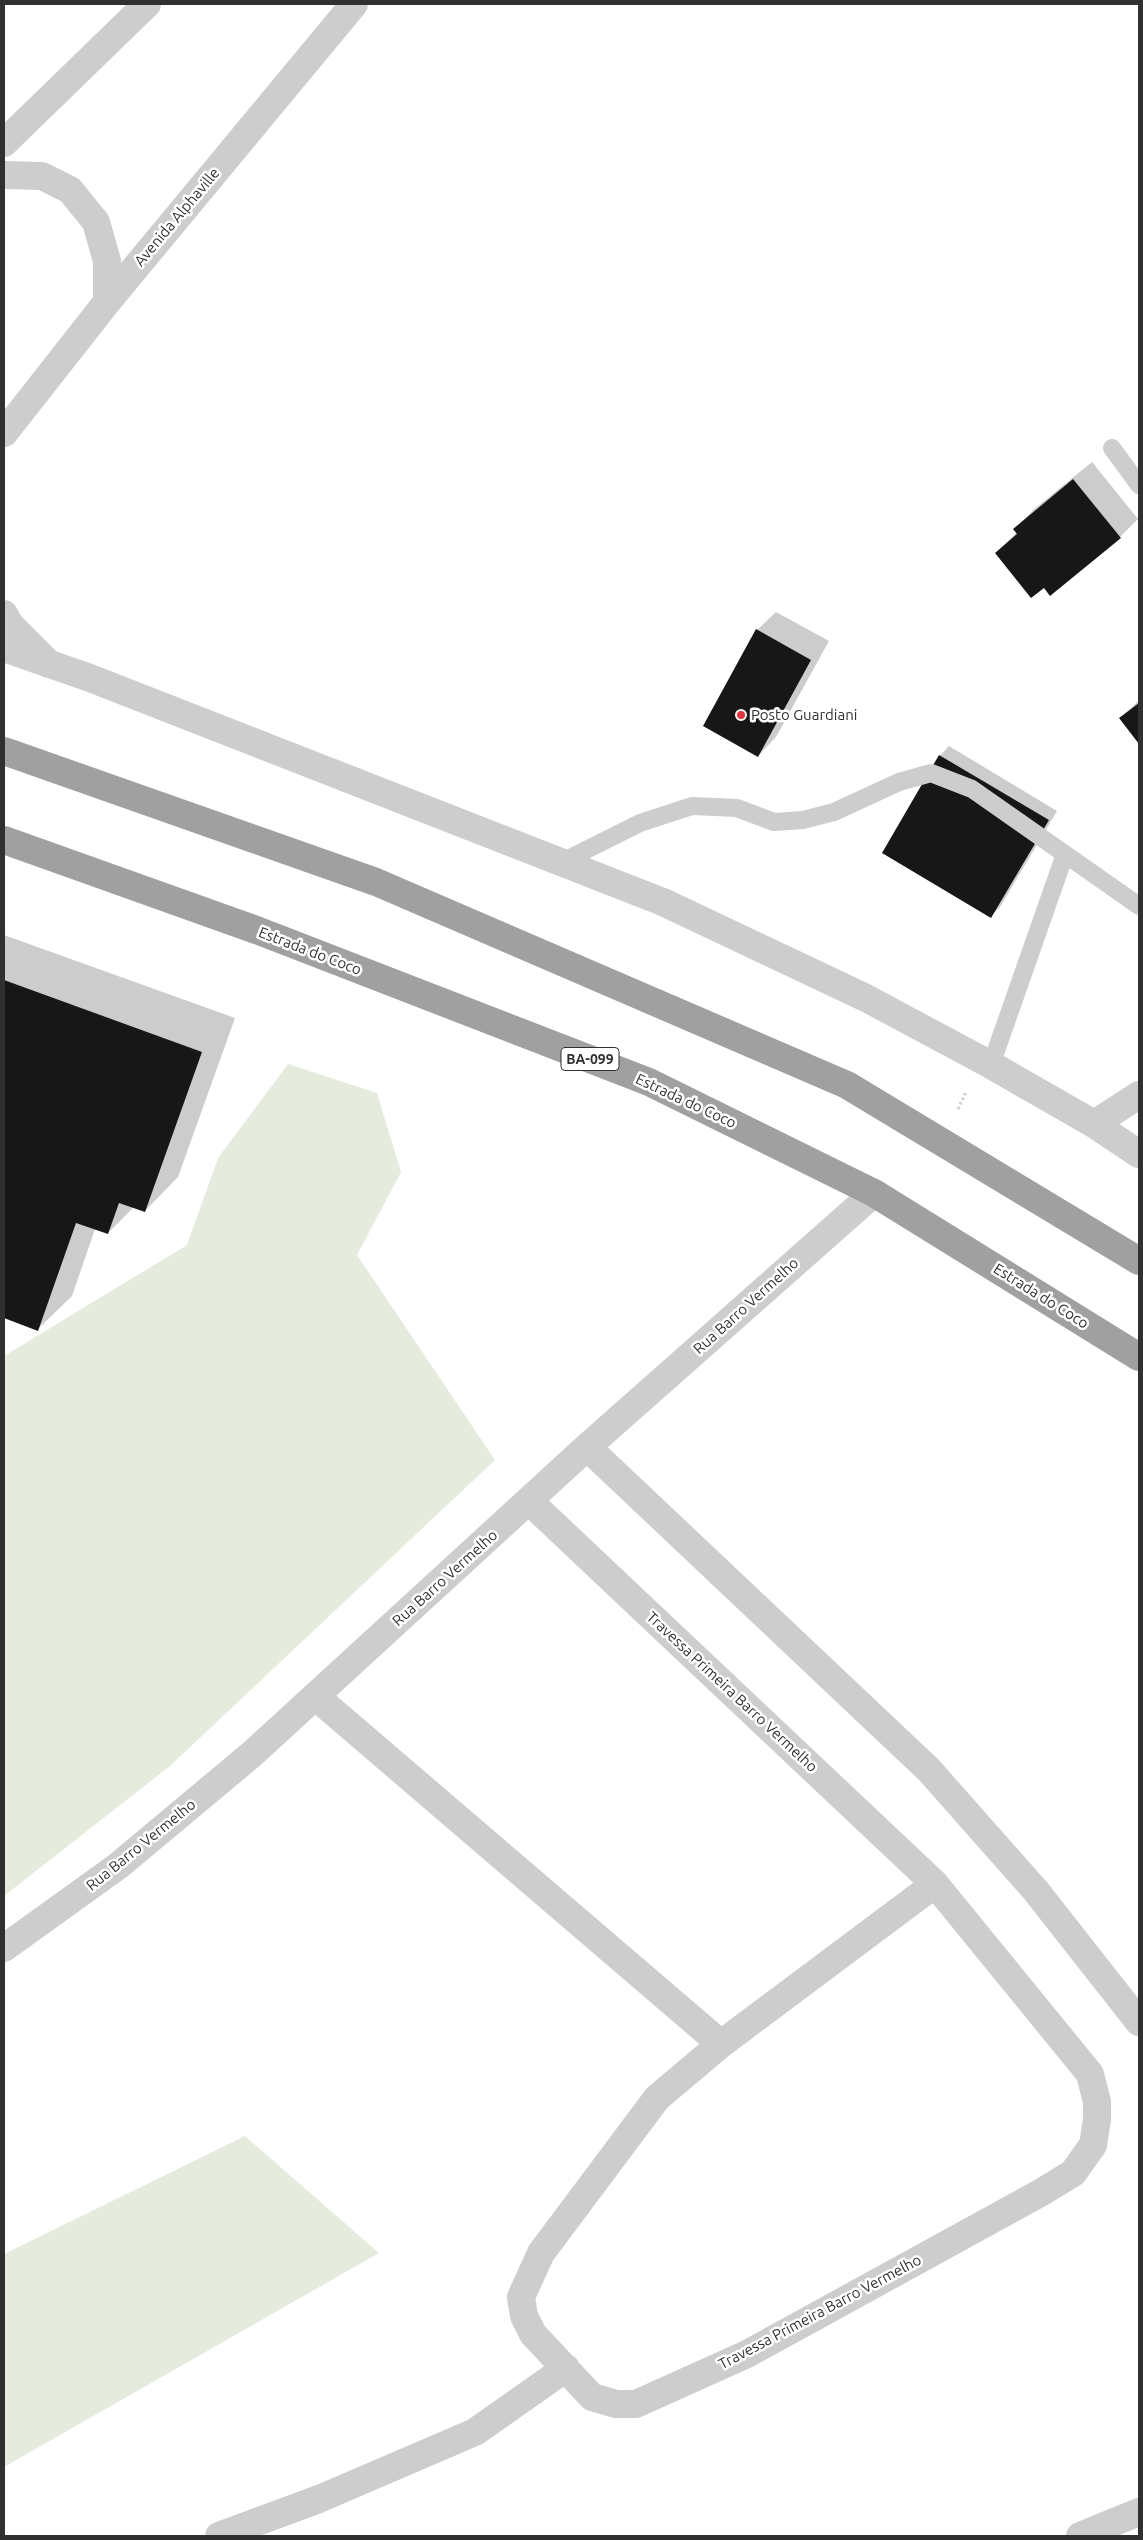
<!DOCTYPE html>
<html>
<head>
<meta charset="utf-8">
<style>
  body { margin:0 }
  #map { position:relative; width:1143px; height:2540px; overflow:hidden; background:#fff; font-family:Ubuntu,sans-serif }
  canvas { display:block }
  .frame { position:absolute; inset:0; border:5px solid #303030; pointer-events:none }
</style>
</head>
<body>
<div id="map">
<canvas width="1143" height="2540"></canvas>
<div class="frame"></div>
</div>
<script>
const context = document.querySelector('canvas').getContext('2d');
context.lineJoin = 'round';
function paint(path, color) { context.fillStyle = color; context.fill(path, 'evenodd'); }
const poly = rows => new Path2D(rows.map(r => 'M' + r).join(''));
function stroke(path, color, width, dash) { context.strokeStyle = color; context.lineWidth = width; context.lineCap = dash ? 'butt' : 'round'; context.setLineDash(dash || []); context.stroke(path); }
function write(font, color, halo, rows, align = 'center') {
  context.font = font + ' Ubuntu,sans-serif'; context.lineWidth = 5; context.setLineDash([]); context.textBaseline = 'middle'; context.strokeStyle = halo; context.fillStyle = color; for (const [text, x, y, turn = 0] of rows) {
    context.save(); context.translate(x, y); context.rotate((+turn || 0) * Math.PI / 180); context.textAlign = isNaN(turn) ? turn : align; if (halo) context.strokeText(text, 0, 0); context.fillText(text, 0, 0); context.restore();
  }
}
const green = poly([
  [288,1064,377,1093,401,1172,357,1255,495,1460,170,1766,4,1896,4,1356,187,1245,218,1158],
  [245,2136,379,2253,4,2467,4,2254]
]);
const shadow = poly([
  [1092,462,1138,519,1120,537,1044,586,996,553,1017,532,1015,529,1033,510],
  [776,612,829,641,776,737,758,756,757,630],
  [1139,700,1139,742,1121,718],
  [949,746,1057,811,1000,907,991,916,940,756],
  [4,935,235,1018,178,1177,145,1211,134,1207,108,1233,95,1229,72,1296,38,1329,4,1317]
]);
const building = poly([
  [1073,479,1121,538,1050,596,1044,588,1031,598,995,553,1017,534,1013,529],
  [756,629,811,660,758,757,703,726],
  [1139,703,1139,744,1119,718],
  [939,755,1049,820,991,918,882,853],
  [4,980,202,1052,145,1212,119,1203,108,1234,76,1223,38,1331,4,1318]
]);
const path = poly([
  [958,1109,966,1092]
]);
const service = poly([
  [1112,448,1139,485],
  [562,862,640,823,692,806,737,808,774,822,803,820,834,812,899,782,931,773,972,789,1139,906],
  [991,1065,1065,854]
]);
const minor = poly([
  [4,143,147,4],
  [4,175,42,176,70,190,96,222,107,261,107,302],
  [4,433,107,302,354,4],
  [4,614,10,625,49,664],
  [587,1447,929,1770,1036,1891,1139,2022],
  [529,1501,935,1884,1090,2074,1097,2102,1097,2119,1093,2145,1073,2173,1042,2192,747,2354,636,2404,616,2404,592,2397,533,2334,524,2316,521,2297,541,2253,657,2098,721,2044,935,1884],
  [315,1696,721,2044],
  [4,1948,118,1866,252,1754,587,1447,874,1193],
  [219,2536,319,2499,475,2432,566,2368],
  [1080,2536,1139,2512]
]);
const tertiary = poly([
  [4,648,90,678,663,902,866,998,991,1065,1094,1124,1139,1154],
  [1094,1124,1139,1095]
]);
const trunk = poly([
  [4,751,376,882,847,1085,1139,1261],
  [4,840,259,931,649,1082,874,1193,1139,1357]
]);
const markers = [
  [741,715,5,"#e4343d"]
];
const shields = [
  [590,1059,58]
];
const shieldNames = [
  ["BA-099",590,1059]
];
const streetNames = [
  ["Avenida Alphaville",177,217,-50],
  ["Estrada do Coco",310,951,21],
  ["Estrada do Coco",686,1101,25],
  ["Estrada do Coco",1041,1296,32],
  ["Rua Barro Vermelho",746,1306,-42],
  ["Rua Barro Vermelho",445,1578,-42],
  ["Travessa Primeira Barro Vermelho",732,1692,43],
  ["Rua Barro Vermelho",141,1845,-39],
  ["Travessa Primeira Barro Vermelho",820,2312,-28]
];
const poiNames = [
  ["Posto Guardiani",751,715]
];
paint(green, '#e5ecde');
paint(shadow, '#0003');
paint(building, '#171717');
stroke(path, '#cdcdcd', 3, [2.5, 2.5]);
stroke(service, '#cdcdcd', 18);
stroke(minor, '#cdcdcd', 28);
stroke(tertiary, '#cdcdcd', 28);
stroke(trunk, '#a0a0a0', 28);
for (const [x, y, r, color] of markers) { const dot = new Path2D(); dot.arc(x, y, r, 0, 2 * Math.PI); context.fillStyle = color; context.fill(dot); stroke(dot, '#fff', 2); }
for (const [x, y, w] of shields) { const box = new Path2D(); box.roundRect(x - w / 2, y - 11.5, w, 23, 4); context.fillStyle = '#fff'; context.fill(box); stroke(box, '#303030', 1); }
write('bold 14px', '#303030', null, shieldNames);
write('15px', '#303030', '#fff', streetNames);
write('15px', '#303030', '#fff', poiNames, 'left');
</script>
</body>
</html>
